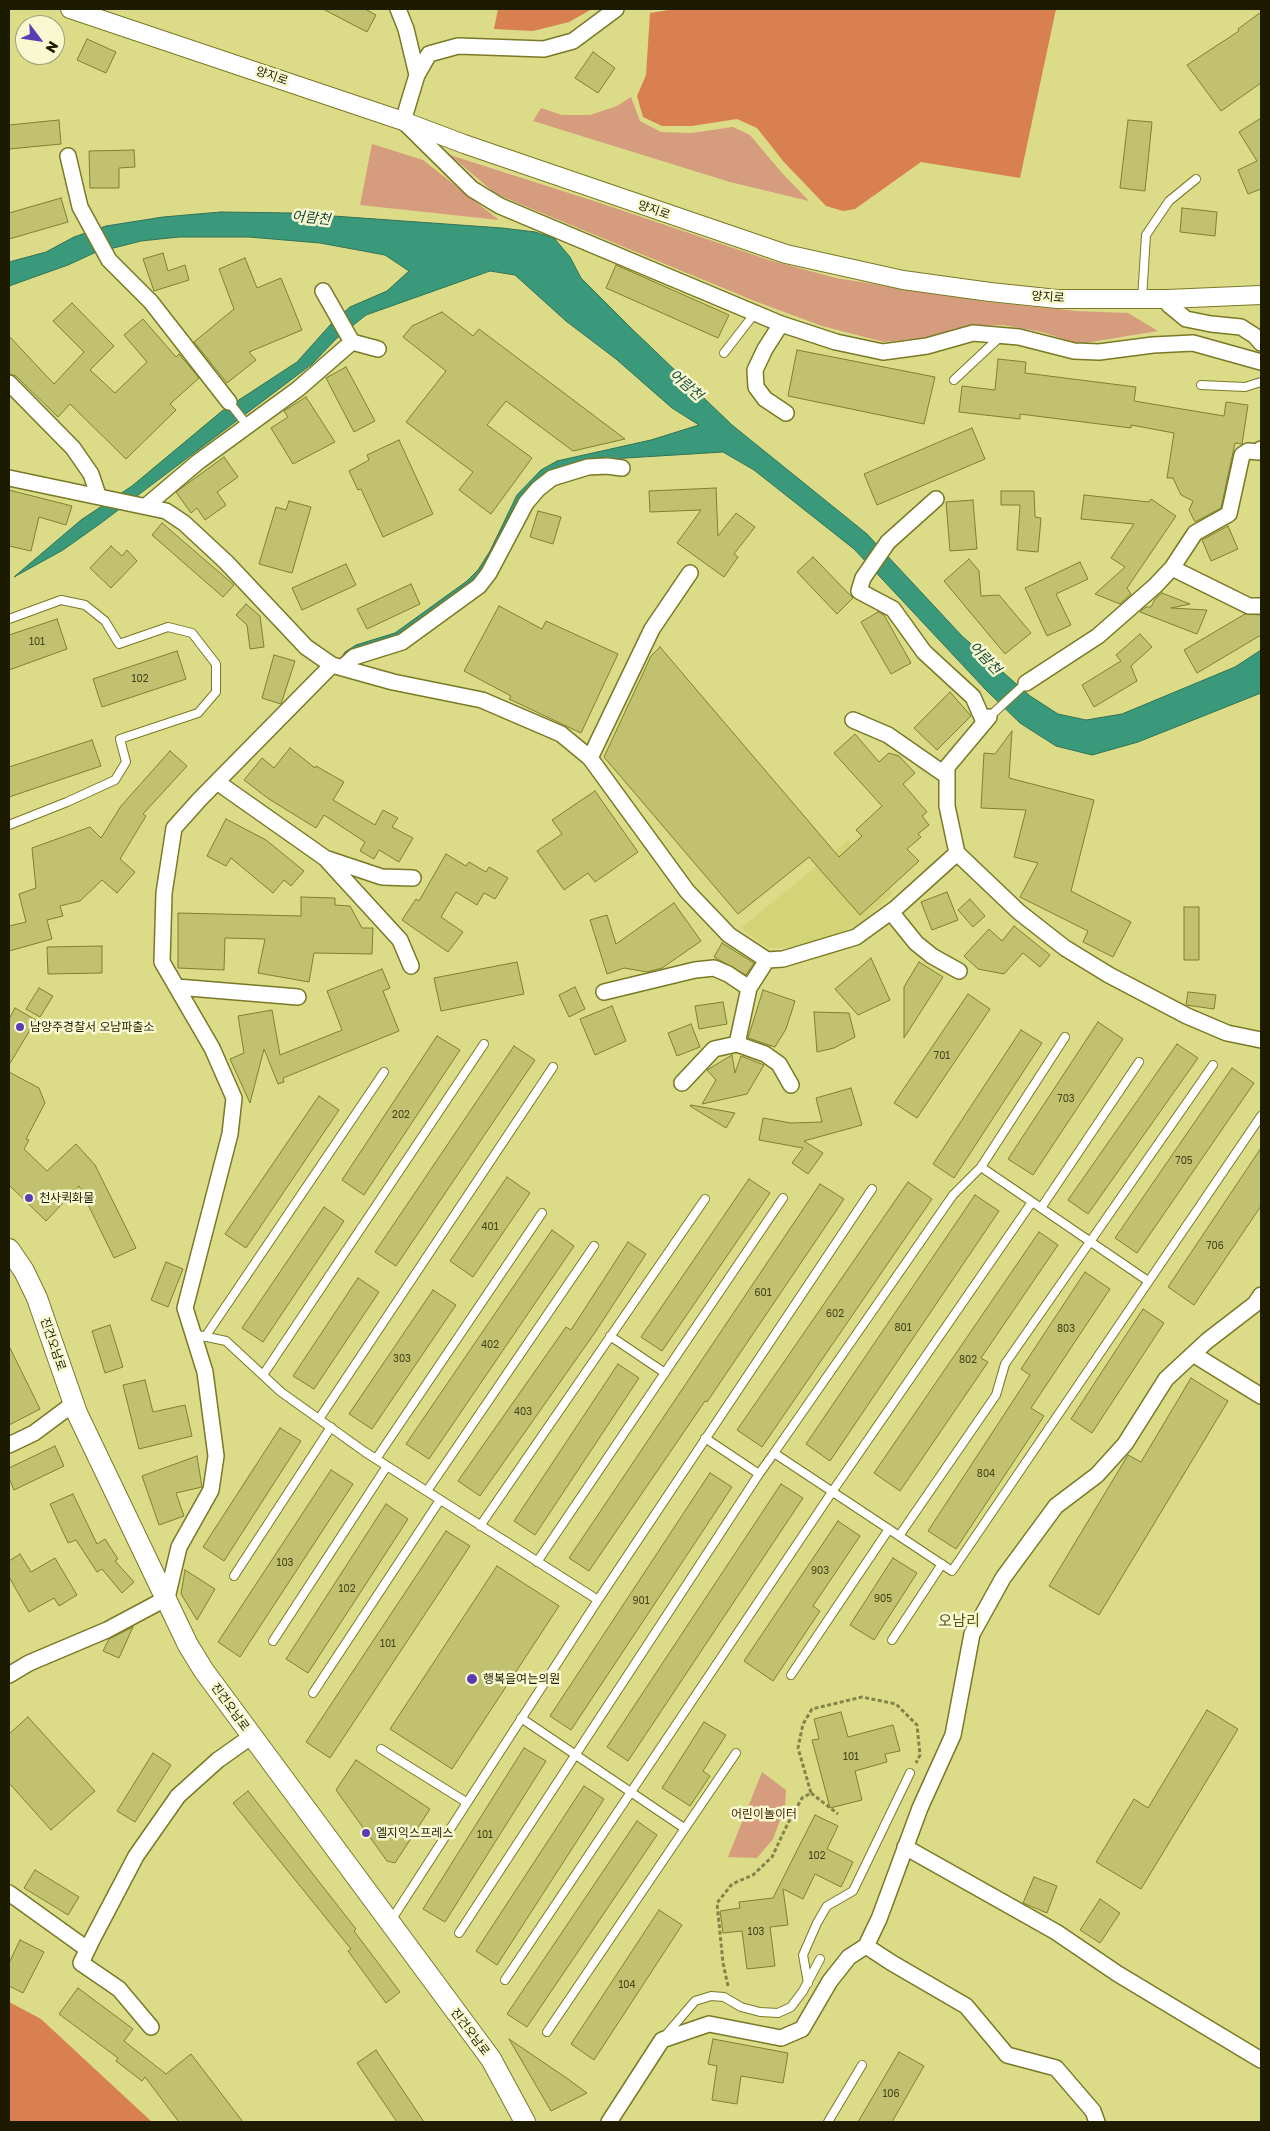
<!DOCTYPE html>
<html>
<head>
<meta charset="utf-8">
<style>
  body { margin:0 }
  #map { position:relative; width:1270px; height:2131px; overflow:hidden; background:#dbdb88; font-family:"Golos Text",sans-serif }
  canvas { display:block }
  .frame { position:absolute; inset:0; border:10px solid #1c1b00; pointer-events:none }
  .north { position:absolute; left:15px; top:15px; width:50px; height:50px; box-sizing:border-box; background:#f8f9d1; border:1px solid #a0a07d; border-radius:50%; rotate:121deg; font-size:14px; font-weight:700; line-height:20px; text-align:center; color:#1c1b00 }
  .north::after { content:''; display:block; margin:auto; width:18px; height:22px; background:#5a3db5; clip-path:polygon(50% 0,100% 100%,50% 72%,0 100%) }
</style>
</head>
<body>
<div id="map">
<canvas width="1270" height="2131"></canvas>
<div class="frame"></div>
<div class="north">N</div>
</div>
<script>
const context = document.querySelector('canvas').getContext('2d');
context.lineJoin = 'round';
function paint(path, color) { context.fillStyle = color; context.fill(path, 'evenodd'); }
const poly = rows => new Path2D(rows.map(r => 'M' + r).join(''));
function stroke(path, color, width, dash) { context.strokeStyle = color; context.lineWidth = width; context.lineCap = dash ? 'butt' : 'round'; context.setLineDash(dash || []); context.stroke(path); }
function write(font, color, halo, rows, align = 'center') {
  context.font = font + ' "Golos Text","Noto Sans KR",sans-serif'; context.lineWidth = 5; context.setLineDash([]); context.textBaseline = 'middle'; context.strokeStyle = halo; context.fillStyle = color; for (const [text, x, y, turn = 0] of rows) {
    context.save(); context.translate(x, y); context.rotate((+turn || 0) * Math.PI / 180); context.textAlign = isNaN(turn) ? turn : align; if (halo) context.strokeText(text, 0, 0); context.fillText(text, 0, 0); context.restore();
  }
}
const built = poly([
  [849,840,893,893,861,923,831,936,789,947,768,948,741,928]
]);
const green = poly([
  [631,97,640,121,661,132,691,133,733,127,750,135,782,173,809,201,730,182,533,121,541,108,562,115,590,115,617,106],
  [372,144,423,160,499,220,360,205],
  [450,155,600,203,769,260,836,278,988,302,1077,311,1128,313,1158,331,1079,344,1042,332,1003,325,971,326,940,336,884,342,822,326,757,302,496,194],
  [762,1772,786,1790,785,1807,773,1839,757,1858,728,1857]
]);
const forest = poly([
  [498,9,592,9,569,22,533,31,494,29],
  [675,9,1056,9,1020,178,921,162,855,209,843,211,826,206,783,161,757,128,737,119,692,126,662,126,643,117,637,96,646,75,650,13],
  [9,2002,41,2019,152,2122,9,2122]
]);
const water = poly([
  [221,212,291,213,502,228,535,232,554,238,570,257,581,278,631,328,732,425,867,534,962,636,1030,696,1058,714,1086,720,1122,714,1235,667,1261,650,1261,693,1138,742,1092,755,1056,746,1020,723,986,690,854,549,754,470,723,452,610,459,560,468,541,477,523,496,477,580,414,631,340,660,345,652,356,645,395,633,467,581,478,570,490,551,517,495,541,470,557,461,651,440,699,425,672,408,616,359,566,321,515,275,490,271,366,315,336,339,312,364,101,523,63,550,14,577,81,520,132,486,222,411,297,362,331,324,350,307,387,291,409,271,385,255,320,243,249,237,179,237,141,241,94,253,68,265,9,286,9,262,46,252,74,237,106,226,163,217,221,212]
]);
const building = poly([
  [323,9,365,9,376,15,367,32,323,9],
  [1261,12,1261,83,1221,111,1187,65,1239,31,1238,29,1261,12],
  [87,39,116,52,106,73,77,60,87,39],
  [593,52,615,68,598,93,575,78,593,52],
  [1261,118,1261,189,1248,194,1238,170,1257,161,1239,132,1261,118],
  [59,120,61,144,9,149,9,125,59,120],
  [1128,120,1152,122,1145,191,1120,188,1128,120],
  [134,150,135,167,119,168,119,188,90,188,89,151,134,150],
  [61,198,68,222,9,239,9,213,61,198],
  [1182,208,1217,212,1215,236,1180,232,1182,208],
  [163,253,168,271,185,265,189,280,154,291,143,259,163,253],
  [245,258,257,288,281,278,302,330,249,352,256,360,227,383,194,342,234,309,219,269,245,258],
  [616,265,729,315,718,338,606,288,616,265],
  [72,303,114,346,90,370,115,393,147,362,124,335,143,319,176,357,179,354,199,378,170,404,176,410,126,459,70,404,58,417,16,376,9,374,9,336,54,384,84,352,53,321,72,303],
  [442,312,473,336,479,329,625,439,573,451,506,401,487,425,532,458,491,514,459,490,473,472,406,422,446,371,403,337,412,326,442,312],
  [797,350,935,377,924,424,788,396,797,350],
  [998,359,1026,362,1025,373,1136,387,1134,401,1224,416,1226,402,1248,405,1242,444,1235,443,1221,508,1195,522,1189,510,1193,501,1181,495,1173,478,1167,478,1174,433,1131,425,1131,428,1020,414,1020,419,959,412,962,386,995,390,998,359],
  [346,367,375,421,354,432,326,378,346,367],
  [306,397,335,442,293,464,271,428,288,417,284,411,306,397],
  [972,428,985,459,877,505,864,474,972,428],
  [399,440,433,514,383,537,361,489,358,490,349,471,369,460,367,455,399,440],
  [224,457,238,477,217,492,226,505,205,520,197,508,191,513,176,492,224,457],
  [716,488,718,536,736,513,755,527,734,554,738,557,724,577,677,543,701,510,650,512,649,491,716,488],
  [9,490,72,506,66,525,39,517,31,551,9,546,9,490],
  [1001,491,1034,491,1035,517,1041,518,1038,552,1017,550,1020,505,1001,505,1001,491],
  [1084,495,1149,502,1151,499,1176,516,1127,588,1131,594,1120,604,1095,594,1125,567,1111,558,1134,524,1081,519,1084,495],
  [973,500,977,549,950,551,946,502,973,500],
  [289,501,311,507,292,573,259,564,276,507,286,510,289,501],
  [538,511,561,517,553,544,530,537,538,511],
  [162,523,234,585,223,597,152,535,162,523],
  [1228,526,1238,549,1211,561,1202,540,1228,526],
  [111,546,122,556,127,550,137,561,111,588,90,568,111,546],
  [813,557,853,598,837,614,797,572,813,557],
  [969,559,979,571,981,596,999,595,1031,633,1005,654,944,581,969,559],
  [1080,562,1088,579,1056,594,1071,625,1047,636,1025,588,1080,562],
  [346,564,356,585,302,610,292,588,346,564],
  [411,584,420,604,367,629,357,609,411,584],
  [1162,593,1190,604,1171,608,1207,610,1197,634,1140,612,1146,607,1151,607,1155,599,1162,593],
  [246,604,260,616,264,647,250,649,247,625,236,615,246,604],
  [499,606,542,629,546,621,618,654,581,733,509,699,511,696,464,671,499,606],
  [878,612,884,615,911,663,891,674,861,622,878,612],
  [1245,614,1261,615,1261,635,1197,673,1184,650,1245,614],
  [57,619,67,649,9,670,9,635,57,619],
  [1140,634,1152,647,1131,666,1137,681,1094,707,1082,685,1121,661,1116,655,1140,634],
  [660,647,839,857,862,836,856,830,882,806,834,753,855,734,879,762,889,753,899,756,915,773,903,784,927,812,922,816,929,825,918,834,921,837,907,849,919,861,860,915,809,857,738,914,604,757,651,656,660,647],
  [177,651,186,679,102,707,93,679,177,651],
  [274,655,295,661,281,704,262,698,274,655],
  [950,692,971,716,937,750,914,728,950,692],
  [1012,731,1009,778,1094,800,1071,891,1131,922,1113,957,1083,942,1088,931,1020,897,1038,863,1014,857,1026,810,981,808,984,753,995,754,1012,731],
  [92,740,101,766,9,797,9,767,92,740],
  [290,748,315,768,316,766,344,782,333,800,375,825,383,810,398,818,392,827,413,838,399,862,379,850,374,859,360,851,365,842,324,815,316,828,269,799,244,780,262,758,274,768,290,748],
  [170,751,187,766,143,814,146,816,120,859,135,872,117,893,102,880,80,901,60,906,63,916,47,920,52,939,9,951,9,926,26,922,19,894,36,888,32,848,90,827,101,838,121,806,170,751],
  [595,791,638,852,595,882,588,873,564,890,537,851,562,834,552,820,595,791],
  [226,819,266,840,304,871,291,886,284,880,273,893,231,858,226,866,207,856,226,819],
  [446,854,466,866,469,862,486,872,489,867,508,878,495,899,484,893,477,905,456,892,441,917,463,932,448,952,402,920,416,899,419,901,446,854],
  [947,892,958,920,932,930,921,902,947,892],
  [301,897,335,898,335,905,350,906,362,928,373,928,372,954,314,953,309,982,258,973,265,939,225,938,224,970,178,968,178,913,301,916,301,897],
  [970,899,985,916,973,927,958,910,970,899],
  [674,903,701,941,662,968,647,972,624,968,607,974,590,920,607,915,616,944,674,903],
  [1184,907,1199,907,1199,960,1184,960,1184,907],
  [1014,926,1050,955,1040,967,1023,953,1004,974,978,969,964,956,989,929,1002,941,1014,926],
  [722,943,754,963,746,975,714,957,722,943],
  [102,946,102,973,48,974,47,947,102,946],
  [871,958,890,1000,858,1015,835,989,871,958],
  [517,962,524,994,441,1011,434,978,517,962],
  [919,962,943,977,904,1038,904,987,919,962],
  [382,969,390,988,383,991,399,1031,283,1078,284,1082,278,1084,264,1049,250,1103,230,1059,244,1053,238,1016,272,1010,280,1055,342,1030,327,991,382,969],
  [575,987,585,1009,569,1017,559,995,575,987],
  [39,988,53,996,40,1017,26,1009,39,988],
  [763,990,795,1001,786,1029,775,1047,748,1038,763,990],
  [1188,992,1216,995,1214,1009,1186,1005,1188,992],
  [968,994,990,1009,917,1118,894,1103,968,994],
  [723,1002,727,1024,699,1029,695,1006,723,1002],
  [612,1006,626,1041,595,1055,580,1019,612,1006],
  [15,1008,36,1020,9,1065,9,1019,15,1008],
  [814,1012,849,1013,855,1037,834,1048,817,1052,814,1012],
  [1098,1022,1123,1039,1033,1175,1008,1159,1098,1022],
  [691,1024,700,1047,677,1056,668,1033,691,1024],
  [1021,1030,1042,1043,954,1178,933,1164,1021,1030],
  [437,1036,460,1050,364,1195,342,1180,437,1036],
  [1177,1044,1198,1058,1088,1214,1068,1200,1177,1044],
  [514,1046,535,1060,396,1266,375,1252,514,1046],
  [732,1055,735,1073,741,1056,764,1065,747,1094,702,1104,716,1080,707,1070,732,1055],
  [1232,1068,1254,1083,1137,1253,1115,1238,1232,1068],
  [9,1072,39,1088,45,1103,26,1139,29,1140,24,1149,47,1171,76,1144,95,1165,136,1248,114,1258,79,1186,46,1221,9,1185,9,1072],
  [851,1088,862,1125,804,1141,823,1153,808,1174,792,1163,803,1148,759,1140,763,1118,791,1123,822,1122,816,1098,851,1088],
  [319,1096,339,1110,246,1248,225,1234,319,1096],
  [691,1105,735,1113,726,1128,690,1106,691,1105],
  [1261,1148,1261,1206,1194,1305,1168,1287,1261,1148],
  [507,1177,530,1193,473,1277,450,1261,507,1177],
  [749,1179,770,1193,662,1351,641,1337,749,1179],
  [908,1182,932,1199,762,1447,737,1430,908,1182],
  [820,1184,844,1199,707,1402,705,1401,589,1571,569,1558,820,1184],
  [975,1195,999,1211,830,1461,806,1444,975,1195],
  [324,1207,344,1221,263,1342,242,1328,324,1207],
  [552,1230,574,1246,429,1459,406,1444,552,1230],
  [1039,1232,1058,1245,981,1358,988,1362,900,1491,874,1473,1039,1232],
  [628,1242,646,1254,596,1331,480,1496,458,1481,566,1327,571,1330,628,1242],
  [166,1262,183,1269,168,1307,151,1300,166,1262],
  [1085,1272,1110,1289,1031,1408,1044,1416,956,1549,928,1531,1030,1375,1021,1369,1085,1272],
  [358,1278,379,1292,314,1389,293,1376,358,1278],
  [433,1290,456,1305,372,1429,349,1414,433,1290],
  [1143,1309,1164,1323,1092,1433,1071,1419,1143,1309],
  [110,1325,123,1367,105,1373,92,1331,110,1325],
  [9,1346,40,1409,9,1425,9,1346],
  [618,1364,639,1378,535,1535,514,1521,618,1364],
  [1191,1378,1228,1401,1099,1615,1049,1586,1128,1455,1141,1462,1191,1378],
  [145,1380,153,1412,185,1405,192,1436,139,1449,123,1385,145,1380],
  [280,1428,301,1441,224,1561,203,1547,280,1428],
  [55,1446,64,1466,14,1490,9,1478,9,1468,55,1446],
  [197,1456,202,1487,176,1493,184,1516,159,1525,142,1476,197,1456],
  [331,1470,353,1484,240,1657,218,1642,331,1470],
  [710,1473,732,1487,571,1730,550,1716,710,1473],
  [781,1484,803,1498,628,1761,607,1747,781,1484],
  [73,1494,97,1544,105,1539,118,1559,115,1561,134,1582,122,1593,102,1569,97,1572,76,1540,68,1543,50,1504,73,1494],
  [386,1504,408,1519,308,1673,286,1659,386,1504],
  [838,1521,860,1536,813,1606,820,1611,773,1681,744,1661,838,1521],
  [446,1531,470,1546,330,1758,306,1742,446,1531],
  [20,1554,31,1572,55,1558,77,1595,59,1606,54,1598,29,1612,9,1577,9,1561,20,1554],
  [893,1558,917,1573,874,1640,850,1625,893,1558],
  [497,1566,559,1606,452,1769,390,1729,497,1566],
  [185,1570,215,1589,197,1620,181,1594,185,1570],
  [133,1627,119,1658,103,1651,109,1639,133,1627],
  [1207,1710,1238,1729,1141,1889,1096,1862,1134,1799,1148,1808,1207,1710],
  [841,1712,848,1737,893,1725,900,1751,885,1754,887,1762,855,1771,862,1800,830,1808,812,1740,819,1739,814,1719,841,1712],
  [28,1717,95,1791,51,1830,9,1783,9,1734,28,1717],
  [704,1722,726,1735,703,1771,710,1776,690,1806,662,1788,704,1722],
  [524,1748,546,1761,445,1922,423,1909,524,1748],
  [153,1753,171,1765,135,1822,117,1811,153,1753],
  [356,1760,430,1809,395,1863,387,1861,336,1790,356,1760],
  [584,1786,604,1799,497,1965,476,1951,584,1786],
  [248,1791,356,1929,354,1931,400,1992,386,2003,348,1951,351,1949,233,1803,248,1791],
  [815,1815,838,1826,827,1849,853,1862,841,1887,815,1874,803,1899,783,1889,788,1925,770,1927,775,1966,747,1969,742,1931,723,1933,720,1911,740,1908,739,1902,773,1898,815,1815],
  [637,1821,657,1835,527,2027,507,2014,637,1821],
  [35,1870,79,1897,68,1915,24,1888,35,1870],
  [1034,1877,1057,1886,1047,1913,1023,1903,1034,1877],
  [1100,1899,1120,1913,1100,1943,1080,1930,1100,1899],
  [659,1910,682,1925,594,2060,571,2044,659,1910],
  [20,1940,44,1952,23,1993,9,1986,9,1963,20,1940],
  [78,1988,133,2029,124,2041,166,2074,191,2054,243,2122,179,2122,145,2077,142,2081,116,2061,118,2058,59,2014,78,1988],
  [509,2039,568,2079,587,2093,551,2111,509,2039],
  [713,2039,788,2053,783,2083,741,2076,737,2104,712,2100,717,2066,708,2064,713,2039],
  [376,2050,424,2122,397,2122,357,2063,376,2050],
  [899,2052,924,2066,892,2122,858,2122,899,2052]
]);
const path = poly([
  [811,1793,838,1814],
  [728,1986,723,1963,717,1903,732,1884,753,1875,772,1857,788,1823,802,1798,811,1793,798,1748,803,1724,812,1709,862,1697,896,1704,917,1725,920,1755,916,1763]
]);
const service = poly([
  [1142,299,1146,235,1169,201,1196,179],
  [724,353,755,313],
  [954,380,1001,336],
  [1201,385,1245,387,1261,382],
  [229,402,247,425],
  [9,619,61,600,85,605,105,621,119,644,168,627,192,633,216,664,216,692,198,713,120,739,126,762,115,780,67,802,9,825],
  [989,717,1026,683],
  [981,1167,1148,1281],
  [1041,1208,1139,1062],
  [193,1334,226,1341,281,1392,365,1452,598,1600],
  [610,1336,665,1373],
  [205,1337,384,1072],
  [263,1375,484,1044],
  [319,1419,553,1067],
  [705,1438,759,1474,774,1453,952,1571,1261,1116],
  [774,1453,953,1195,981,1167,1065,1037],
  [376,1459,542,1213],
  [427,1491,594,1246],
  [480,1526,705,1199],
  [899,1536,996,1395,1005,1364,1213,1065],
  [537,1562,783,1198],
  [234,1576,331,1427],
  [892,1640,942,1564],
  [273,1641,387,1466],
  [791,1675,889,1529],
  [313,1693,440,1500],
  [521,1718,684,1828],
  [381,1749,466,1802],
  [390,1922,598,1600,872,1189],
  [459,1933,759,1474],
  [505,1980,832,1492,1032,1202],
  [808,1983,803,1955,817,1923,827,1906,853,1891,910,1773],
  [547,2032,736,1753],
  [664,2037,695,2001,711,1996,724,1997,741,2007,760,2012,778,2013,791,2007,803,1991,820,1959],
  [828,2122,862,2065]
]);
const minor = poly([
  [398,9,406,29,417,75],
  [616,9,573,41,544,49,458,46,429,54,417,75,403,121,472,189,500,206,781,324,836,342,883,352,927,346,973,333,1019,337,1074,351,1099,352,1153,345,1193,343,1261,362],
  [68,156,80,207,109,260,151,302,229,402],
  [323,291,352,342],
  [1167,299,1169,305,1186,319,1211,324,1241,327,1255,336,1261,343],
  [781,324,765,349,755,370,756,387,765,399,786,413],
  [9,383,73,448,91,474,98,495],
  [9,478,166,511,184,523,226,562,306,647,332,665,393,682,482,700,561,734,590,758,687,891,729,935,767,960,783,959,856,937,896,908,957,853],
  [936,499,888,542,863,578,859,591,893,609,924,652,973,697,984,722],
  [146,506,198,462,298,389,352,342,378,349],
  [1172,568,1249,606,1261,606],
  [342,668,354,657,402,642,479,586,489,573,526,503,538,489,552,478,588,467,607,466,622,468],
  [1026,683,1098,636,1155,586,1172,568,1195,533,1229,514,1242,455,1248,451,1259,452,1261,449],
  [989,717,947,767,947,806,957,853,1019,912,1065,948,1109,975,1187,1016,1227,1033,1261,1040],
  [853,720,888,735,947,776],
  [590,758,652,629,690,573],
  [217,782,325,858,400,940,411,966],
  [328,859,382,877,413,878],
  [891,912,916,943,932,956,959,971],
  [177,987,298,997],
  [604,992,695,970,714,968,728,974,749,988],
  [737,1044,765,1054,779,1064,791,1085],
  [682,1083,714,1049,737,1044,749,988,767,960],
  [1193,1354,1261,1396],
  [9,1445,34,1433,73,1404],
  [9,1675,29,1663,107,1630,167,1598,179,1547,211,1490,216,1456,205,1372,185,1308,230,1134,234,1098,212,1048,162,962,164,893,174,828,200,799,332,665],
  [905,1847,1056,1932,1118,1974,1261,2060],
  [9,1893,87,1949],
  [866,1946,879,1919,920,1808,953,1735,972,1634,1003,1578,1056,1506,1097,1475,1125,1444,1166,1379,1207,1341,1255,1304,1261,1295],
  [151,2027,119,1989,81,1963,92,1940,136,1856,178,1796,218,1760,252,1736],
  [609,2122,662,2040,709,2024,781,2038,802,2029,830,1981,849,1957,866,1946,892,1963,966,2006,1007,2055,1056,2068,1093,2111,1097,2122]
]);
const tertiary = poly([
  [70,9,403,121,464,144,786,254,903,280,990,292,1057,299,1167,299,1261,295]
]);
const secondary = poly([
  [9,1249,24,1271,37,1298,77,1413,188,1645,204,1671,491,2059,525,2122]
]);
const markers = [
  [20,1027,5,"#5a3db5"],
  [29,1198,5,"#5a3db5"],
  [472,1679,6,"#5a3db5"],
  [366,1833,5,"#5a3db5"]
];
const numberNames = [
  ["101",37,642],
  ["102",140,679],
  ["701",942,1056],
  ["703",1066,1099],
  ["202",401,1115],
  ["705",1184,1161],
  ["401",490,1227],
  ["706",1215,1246],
  ["601",763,1293],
  ["602",835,1314],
  ["801",903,1328],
  ["803",1066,1329],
  ["402",490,1345],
  ["303",402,1359],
  ["802",968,1360],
  ["403",523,1412],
  ["804",986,1474],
  ["103",285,1563],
  ["903",820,1571],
  ["102",347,1589],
  ["905",883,1599],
  ["901",641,1601],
  ["101",388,1644],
  ["101",851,1757],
  ["101",485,1835],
  ["102",817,1856],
  ["103",756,1932],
  ["104",627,1985],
  ["106",891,2094]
];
const streetNames = [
  ["양지로",272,76,19],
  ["양지로",654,210,19],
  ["양지로",1048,297,4],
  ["진건오남로",53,1344,71],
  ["진건오남로",230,1707,54],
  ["진건오남로",470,2032,53]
];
const poiNames = [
  ["남양주경찰서 오남파출소",30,1027],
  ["천사퀵화물",39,1198],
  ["행복을여는의원",483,1679],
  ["엘지익스프레스",376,1833]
];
const parkNames = [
  ["어린이놀이터",764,1814]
];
const waterNames = [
  ["어람천",311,218,6],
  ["어람천",686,385,41],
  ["어람천",985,658,46]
];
const quarterNames = [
  ["오남리",959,1621]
];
paint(built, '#d3d378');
paint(green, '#d69c7e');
paint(forest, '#d98050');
paint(water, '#39997a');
stroke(water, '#307355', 1);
paint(building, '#c1c16f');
stroke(building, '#81802d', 1);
stroke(service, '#7a7925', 10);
stroke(minor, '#7a7925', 18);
stroke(tertiary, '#7a7925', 20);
stroke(secondary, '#7a7925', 22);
stroke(path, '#84844a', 3, [4, 2.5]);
stroke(service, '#fff', 8);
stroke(minor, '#fff', 15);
stroke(tertiary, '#fff', 18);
stroke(secondary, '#fff', 20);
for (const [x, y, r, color] of markers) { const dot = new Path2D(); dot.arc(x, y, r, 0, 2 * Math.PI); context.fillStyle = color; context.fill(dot); stroke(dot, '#f8f9d1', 2); }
write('10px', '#45441c', null, numberNames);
write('12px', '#1c1b00', '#f8f9d1', streetNames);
write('12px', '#1c1b00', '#f8f9d1', poiNames, 'left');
write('12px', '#482410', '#f8f9d1', parkNames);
write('italic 14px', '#154a3a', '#f8f9d1', waterNames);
write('15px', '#535211', '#f8f9d1', quarterNames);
</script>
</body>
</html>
